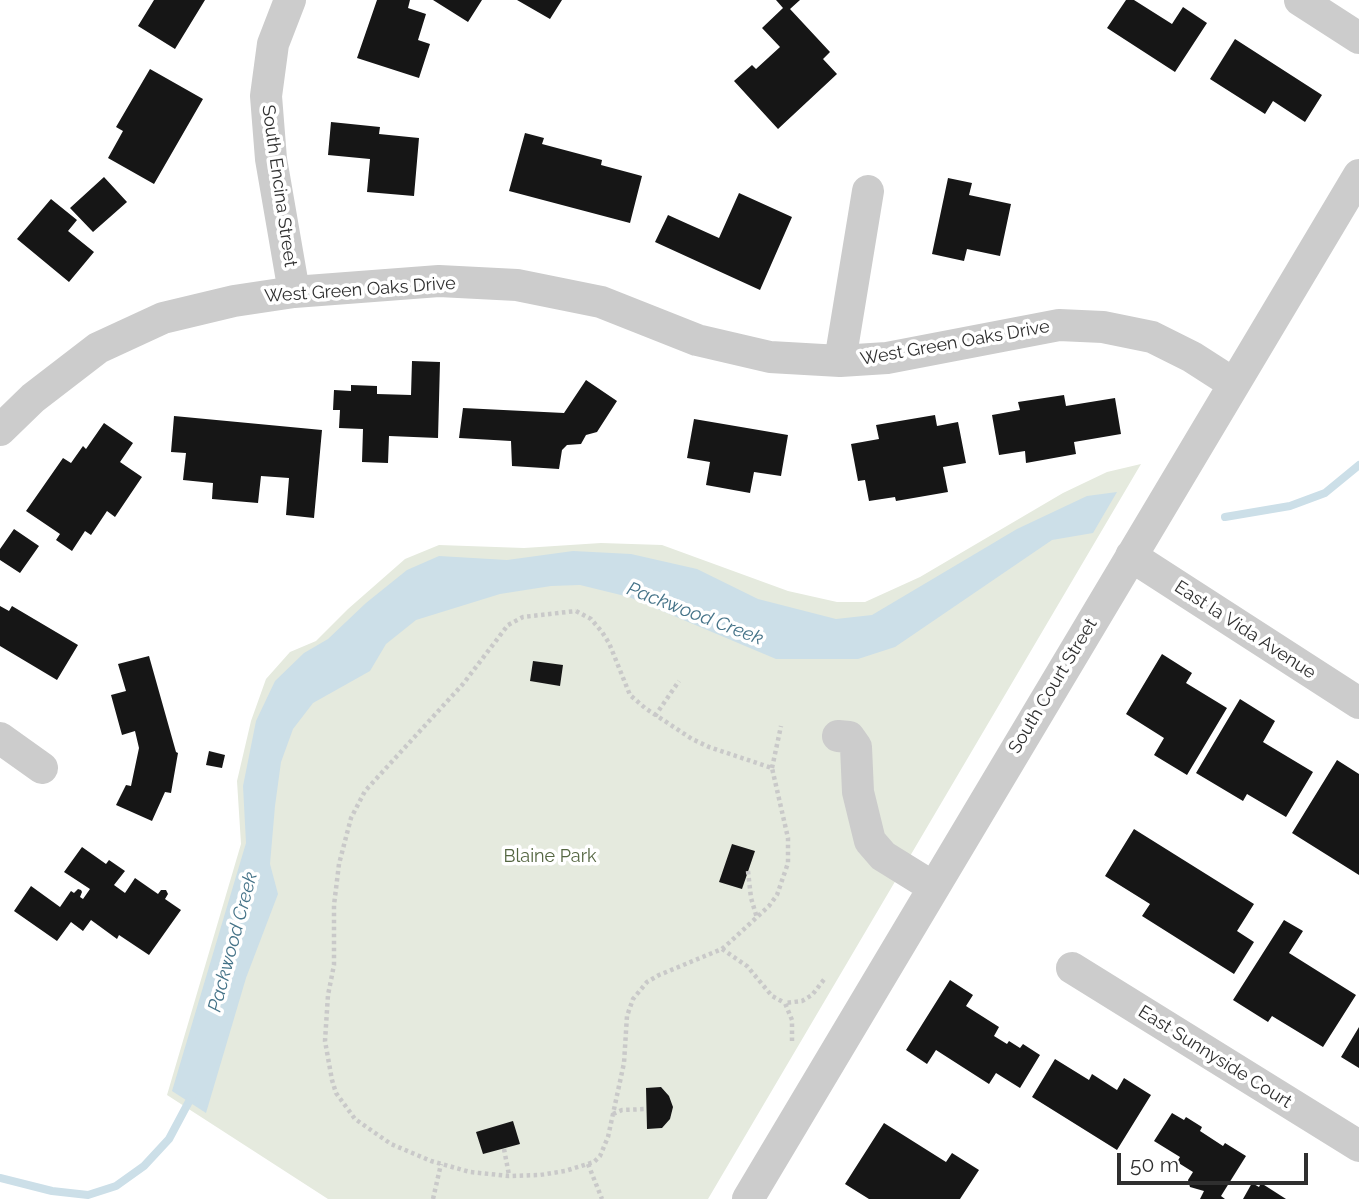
<!DOCTYPE html>
<html>
<head>
<meta charset="utf-8">
<style>
  body { margin:0 }
  #map { position:relative; width:1359px; height:1199px; overflow:hidden; background:#fff; font-family:Raleway,sans-serif }
  canvas { display:block }
  .scale { position:absolute; left:1117px; top:1153px; width:191px; height:32px; box-sizing:border-box; border:4px solid #2f2f2f; border-top:0; padding-left:9px; font-size:21px; line-height:24px; white-space:nowrap; color:#2f2f2f; -webkit-text-stroke:5px #fff; paint-order:stroke }
</style>
</head>
<body>
<div id="map">
<canvas width="1359" height="1199"></canvas>
<div class="scale">50 m</div>
</div>
<script>
const context = document.querySelector('canvas').getContext('2d');
context.lineJoin = 'round';
function paint(path, color) { context.fillStyle = color; context.fill(path, 'evenodd'); }
const poly = rows => new Path2D(rows.map(r => 'M' + r).join(''));
function stroke(path, color, width, dash) { context.strokeStyle = color; context.lineWidth = width; context.lineCap = dash ? 'butt' : 'round'; context.setLineDash(dash || []); context.stroke(path); }
function write(font, color, halo, rows, align = 'center') {
  context.font = font + ' Raleway,sans-serif'; context.lineWidth = 7; context.setLineDash([]); context.textBaseline = 'middle'; context.strokeStyle = halo; context.fillStyle = color; for (const [text, x, y, turn = 0] of rows) {
    context.save(); context.translate(x, y); context.rotate((+turn || 0) * Math.PI / 180); context.textAlign = isNaN(turn) ? turn : align; if (halo) context.strokeText(text, 0, 0); context.fillText(text, 0, 0); context.restore();
  }
}
const green = poly([
  [1141,464,708,1199,328,1199,167,1095,241,844,237,781,251,721,266,679,290,652,316,641,348,609,405,559,439,545,524,548,601,543,662,545,788,591,837,602,865,602,920,577,1063,493,1107,472]
]);
const water = poly([
  [1117,492,1093,533,1052,540,895,647,858,659,776,659,629,597,580,585,551,586,500,594,416,620,386,644,370,671,313,703,293,729,281,762,275,806,270,864,278,894,246,978,206,1113,172,1091,246,843,243,786,256,721,275,681,304,653,328,639,366,603,407,570,439,556,507,560,573,551,631,554,697,569,758,599,836,619,872,615,1017,529,1087,496]
]);
const stream = poly([
  [1225,517,1290,506,1325,493,1359,465],
  [0,1178,52,1191,88,1195,116,1186,144,1166,169,1139,193,1094]
]);
const building = poly([
  [154,0,205,0,175,49,138,26],
  [377,0,410,0,408,8,426,14,418,40,430,44,419,78,357,58],
  [433,0,482,0,468,22],
  [517,0,562,0,550,19],
  [776,0,800,0,790,9,830,52,823,59,837,74,778,129,734,81,752,65,756,69,780,47,762,28,783,8],
  [1126,0,1134,0,1172,24,1183,7,1207,23,1175,72,1107,28],
  [1235,39,1322,95,1305,122,1273,101,1265,114,1210,79],
  [150,69,203,99,154,184,108,158,123,131,116,127],
  [331,122,380,127,379,134,419,138,414,196,367,192,370,159,328,155],
  [525,133,544,138,542,144,602,160,601,165,642,176,630,223,509,191],
  [104,177,127,202,93,232,70,208],
  [948,178,972,183,969,195,1011,204,1000,256,967,249,964,261,932,254],
  [739,193,792,217,760,290,655,242,668,215,719,238],
  [51,199,77,220,68,231,94,252,69,282,17,239],
  [412,361,440,362,438,438,389,436,388,463,362,462,363,429,339,428,340,410,333,410,334,390,351,391,351,385,377,386,377,394,411,395],
  [586,380,617,401,597,432,586,435,581,444,567,445,562,450,559,469,512,466,511,441,459,438,463,408,564,413],
  [1064,395,1066,406,1115,398,1121,434,1074,442,1076,454,1026,463,1025,451,999,455,992,415,1020,410,1018,402],
  [935,415,937,426,958,422,966,463,943,467,948,492,896,501,895,497,869,501,865,480,858,481,851,444,879,439,876,425],
  [174,416,322,430,314,518,286,515,289,478,261,476,258,503,212,499,213,483,183,480,186,453,171,452],
  [694,419,788,435,781,476,754,472,750,493,706,485,710,462,687,458],
  [104,423,133,443,120,462,142,477,115,517,107,511,91,535,85,531,72,551,56,540,60,534,26,511,63,458,71,463,83,446,86,449],
  [14,529,39,546,20,573,0,560,0,549],
  [0,606,9,611,12,606,78,645,57,680,0,646],
  [1162,654,1192,673,1186,683,1227,708,1187,775,1154,755,1164,738,1126,714],
  [149,656,176,752,178,753,171,793,165,792,152,821,116,805,126,785,131,786,139,748,135,731,122,735,111,695,126,691,118,664],
  [533,661,563,665,560,686,530,681],
  [1240,699,1275,721,1263,742,1313,772,1286,817,1247,794,1243,801,1196,773],
  [209,751,225,755,222,768,206,765],
  [1337,760,1359,774,1359,875,1292,833],
  [1134,829,1254,904,1237,931,1254,942,1234,974,1142,916,1150,904,1105,876],
  [732,844,755,851,742,889,719,882],
  [82,847,106,864,109,860,125,871,114,885,125,893,135,878,158,894,161,890,166,890,168,894,165,899,181,910,149,955,119,935,117,939,91,920,83,931,71,922,57,941,14,911,31,886,60,907,71,891,74,893,78,889,81,890,82,892,80,897,83,899,90,889,64,872],
  [1284,920,1303,931,1289,953,1356,995,1323,1047,1272,1016,1268,1022,1233,1000],
  [950,980,973,995,966,1006,999,1027,994,1036,1007,1044,1009,1041,1020,1048,1023,1044,1040,1055,1020,1088,996,1073,989,1084,936,1050,927,1064,906,1050],
  [1359,1027,1359,1068,1341,1057],
  [1055,1059,1089,1080,1092,1074,1117,1090,1124,1078,1151,1095,1117,1150,1032,1097],
  [661,1087,669,1096,673,1107,670,1119,662,1128,647,1129,646,1088],
  [1172,1113,1184,1120,1186,1117,1202,1127,1200,1131,1223,1146,1225,1143,1246,1156,1221,1196,1225,1199,1200,1199,1204,1191,1190,1187,1188,1180,1193,1172,1177,1162,1180,1157,1154,1141],
  [513,1121,520,1144,483,1154,476,1132],
  [884,1123,946,1162,952,1153,979,1170,960,1199,869,1199,845,1184],
  [1252,1183,1259,1187,1261,1183,1286,1199,1243,1199]
]);
const path = poly([
  [576,611,591,619,602,632,609,643,630,695,645,708,692,739,709,747,772,768,788,838,788,863,777,895,769,906,730,942,722,949,659,975,647,982,633,999,627,1016,624,1063,608,1137,600,1156,594,1162,565,1171,540,1175,509,1176,470,1172,431,1161,391,1144,355,1119,336,1093,332,1080,325,1041,328,995,334,965,334,905,339,864,351,818,365,791,463,684,508,625,523,617,576,611],
  [655,716,679,681],
  [772,768,781,726],
  [748,871,751,898,757,918],
  [722,949,747,966,772,996,785,1003],
  [792,1041,792,1020,785,1003,802,1001,812,995,826,977],
  [613,1114,622,1110,646,1109],
  [504,1149,509,1175],
  [588,1164,602,1199],
  [433,1199,441,1164]
]);
const minor = poly([
  [290,0,273,44,266,96,271,159,294,292],
  [1300,0,1359,38],
  [840,361,868,191],
  [0,430,33,398,98,348,163,318,234,301,294,292,439,281,517,285,601,302,697,340,770,357,840,361,887,358,1059,325,1103,327,1152,337,1192,357,1234,384],
  [1131,556,1359,703],
  [838,736,849,737,856,747,858,792,870,841,883,856,933,887],
  [0,738,42,768],
  [1072,968,1359,1146],
  [748,1199,1359,175]
]);
const streetNames = [
  ["South Encina Street",279,186,82],
  ["West Green Oaks Drive",360,290,-4],
  ["West Green Oaks Drive",955,343,-10],
  ["East la Vida Avenue",1245,630,33],
  ["South Court Street",1053,686,-59],
  ["East Sunnyside Court",1215,1057,32]
];
const parkNames = [
  ["Blaine Park",550,857]
];
const waterNames = [
  ["Packwood Creek",695,614,21],
  ["Packwood Creek",233,942,-75]
];
paint(green, '#e5eade');
paint(water, '#ccdfe8');
stroke(stream, '#ccdfe8', 8);
paint(building, '#161616');
stroke(path, '#c9c9c9', 4.5, [3.5, 3.5]);
stroke(minor, '#ccc', 32);
write('18px', '#2f2f2f', '#fff', streetNames);
write('18px', '#546641', '#fff', parkNames);
write('italic 19px', '#457388', '#fff', waterNames);
</script>
</body>
</html>
